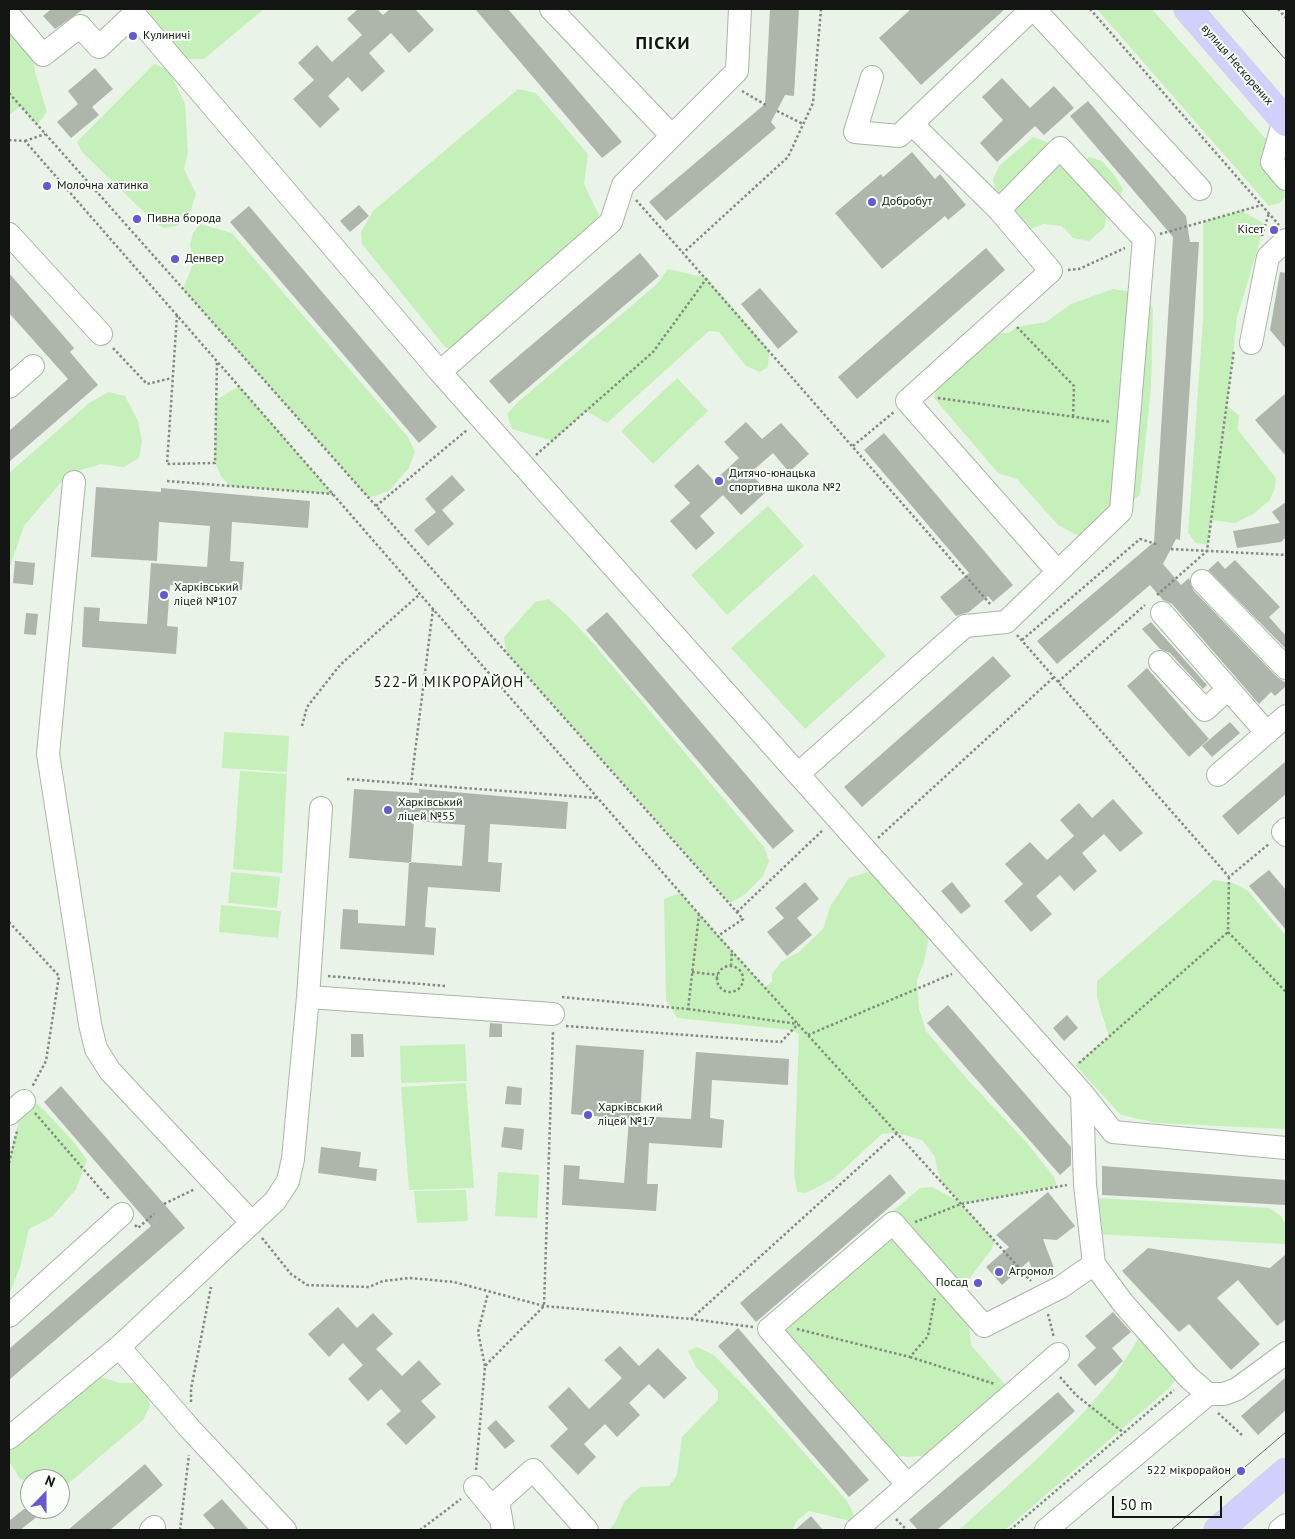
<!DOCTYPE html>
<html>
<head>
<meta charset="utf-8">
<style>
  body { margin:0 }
  #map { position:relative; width:1295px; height:1539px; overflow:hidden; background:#eaf3e8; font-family:"PT Sans",sans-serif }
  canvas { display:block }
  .frame { position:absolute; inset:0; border:10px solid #121511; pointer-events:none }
  .north { position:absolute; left:20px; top:1469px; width:50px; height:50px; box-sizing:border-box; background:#fbfffa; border:1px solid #9ea19d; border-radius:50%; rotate:22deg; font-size:14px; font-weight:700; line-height:20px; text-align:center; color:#121511 }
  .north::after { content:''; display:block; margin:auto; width:18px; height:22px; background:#6757d0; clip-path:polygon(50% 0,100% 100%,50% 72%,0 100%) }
  .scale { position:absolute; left:1112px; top:1496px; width:110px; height:22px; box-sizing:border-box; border:2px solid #121511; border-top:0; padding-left:6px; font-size:15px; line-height:18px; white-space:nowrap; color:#121511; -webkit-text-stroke:4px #fbfffa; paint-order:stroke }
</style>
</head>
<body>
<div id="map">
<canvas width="1295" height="1539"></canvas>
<div class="frame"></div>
<div class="north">N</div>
<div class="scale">50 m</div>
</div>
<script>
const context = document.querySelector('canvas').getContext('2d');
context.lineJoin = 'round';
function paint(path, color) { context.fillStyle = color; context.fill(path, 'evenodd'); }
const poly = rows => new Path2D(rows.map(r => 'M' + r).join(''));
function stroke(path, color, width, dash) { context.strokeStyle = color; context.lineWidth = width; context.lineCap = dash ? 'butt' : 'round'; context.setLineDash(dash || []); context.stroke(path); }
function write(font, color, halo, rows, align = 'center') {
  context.font = font + ' "PT Sans",sans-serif'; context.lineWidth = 4; context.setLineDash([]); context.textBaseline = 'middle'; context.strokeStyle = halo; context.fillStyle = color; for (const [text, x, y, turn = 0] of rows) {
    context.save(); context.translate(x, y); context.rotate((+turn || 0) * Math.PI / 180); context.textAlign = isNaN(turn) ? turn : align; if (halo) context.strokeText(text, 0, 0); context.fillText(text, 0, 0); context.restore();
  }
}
const green = poly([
  [151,9,264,9,204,59,179,59,149,20,147,12],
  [1097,9,1152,9,1271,145,1285,189,1284,198,1280,203,1269,206],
  [9,26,33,55,35,72,47,112,37,125,21,106,9,115],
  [154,64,169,70,185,104,188,153,184,169,196,194,190,213,177,226,163,228,148,216,82,152,77,142],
  [518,89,536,93,588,154,584,184,599,215,591,229,456,349,445,347,362,244,361,232,373,211],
  [1033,137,1055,145,1082,164,1089,157,1102,161,1115,176,1123,189,1118,202,1108,211,1104,228,1089,241,1073,238,1062,226,1043,224,1026,231,996,193,993,179,999,166],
  [1242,211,1265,224,1237,317,1227,406,1239,415,1238,430,1276,478,1275,488,1269,501,1253,514,1235,523,1211,520,1208,545,1196,543,1188,533,1203,320,1203,222],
  [200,224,232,233,408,437,415,452,409,468,389,491,369,498,183,289,194,261,190,245,193,233],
  [668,269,707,278,769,350,768,367,760,372,746,366,719,332,709,331,607,423,586,411,553,441,512,429,507,414,518,402,657,284],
  [1113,289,1139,293,1147,299,1153,309,1151,387,1140,495,1089,534,1077,535,1058,525,1017,479,998,473,934,398,938,381,993,333,1009,333,1017,327,1046,322,1071,304],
  [677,378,708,411,653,464,621,431],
  [239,386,333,494,230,486,221,476,215,463,216,400],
  [109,392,125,396,138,421,142,442,139,458,124,467,101,464,68,474,24,526,9,569,9,473,89,403],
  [768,506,804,546,727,615,691,575],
  [814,574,886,656,805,729,731,648],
  [549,599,569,617,593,643,764,847,769,861,763,876,744,895,730,903,506,652,504,637,535,602],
  [224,732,289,736,287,772,222,768],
  [240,771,287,774,282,873,233,869],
  [874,870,930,932,924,962,917,980,919,1009,926,1031,968,1080,1027,1143,1054,1177,1057,1186,961,1204,995,1241,991,1250,960,1291,967,1307,971,1345,1007,1387,932,1455,908,1457,893,1455,776,1324,787,1301,920,1188,932,1187,960,1202,942,1183,937,1169,935,1157,922,1140,897,1133,882,1134,833,1179,806,1193,797,1192,794,1173,799,1034,792,1030,677,1018,666,1000,664,899,680,893,765,987,772,982,772,974,781,962,799,952,823,929,831,905,849,878],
  [231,872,280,877,277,908,228,903],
  [1214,880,1233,883,1247,890,1286,936,1286,1129,1157,1123,1121,1115,1075,1065,1109,1037,1097,997,1097,981],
  [221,905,281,911,278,938,219,932],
  [465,1044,467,1081,401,1083,400,1046],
  [466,1083,474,1188,409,1190,401,1087],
  [24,1101,33,1101,43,1109,73,1141,87,1160,76,1189,52,1217,29,1229,20,1267,9,1295,9,1159],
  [498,1172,539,1175,537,1218,495,1216],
  [466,1190,468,1221,417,1223,414,1191],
  [1099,1198,1270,1208,1281,1216,1286,1226,1285,1244,1096,1234,1093,1207],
  [1148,1338,1178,1377,1168,1389,1005,1530,959,1530,1037,1459,1084,1412,1114,1377,1138,1339],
  [697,1347,714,1355,754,1396,847,1501,854,1515,850,1521,809,1511,797,1521,792,1530,609,1530,615,1523,624,1502,640,1487,669,1486,677,1475,682,1437,718,1400,718,1391,696,1367,688,1351],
  [94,1375,120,1383,136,1383,148,1393,150,1406,143,1420,62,1489,60,1489,60,1479,30,1479,30,1482,20,1479,9,1461,10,1445]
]);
const building = poly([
  [51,9,84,9,55,29,43,16],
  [358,9,377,9,383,15,390,9,415,9,434,30,409,53,391,33,369,53,385,71,362,92,348,77,328,96,340,109,320,128,293,99,314,80,298,63,317,45,332,62,362,35,347,19],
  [475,9,508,9,622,142,602,158],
  [770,9,799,9,794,96,785,95,771,122,776,128,666,221,649,202,765,104],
  [911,9,1005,9,921,85,879,38],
  [95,68,113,89,92,107,99,115,71,138,57,122,78,104,68,91],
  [1002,78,1030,108,1054,86,1074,108,1044,135,1035,126,997,162,980,143,1003,120,982,97],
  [1088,101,1186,216,1190,242,1199,242,1180,540,1176,539,1163,564,1181,585,1189,578,1193,590,1277,677,1286,683,1286,686,1275,696,1271,692,1259,704,1172,604,1163,600,1150,585,1057,664,1037,641,1154,542,1173,237,1070,116],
  [912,152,935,179,940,174,966,205,948,220,945,216,882,269,835,213,881,174,883,177],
  [359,205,369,216,350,232,340,221],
  [249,206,437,427,419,443,230,222],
  [986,248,1005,270,857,399,838,377],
  [640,253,659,276,509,404,489,381],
  [1280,272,1286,273,1286,349,1270,330],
  [9,273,74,348,70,352,98,385,9,462,9,431,68,379,9,313],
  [760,288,798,332,778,349,741,304],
  [1286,393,1286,456,1255,420],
  [746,422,762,439,781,423,809,454,789,472,773,453,750,473,767,491,741,515,723,495,700,516,715,533,696,550,670,521,690,503,674,486,698,464,714,481,739,458,724,442],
  [884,433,1013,585,993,602,988,596,969,612,956,616,940,597,969,573,864,450],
  [452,475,465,490,442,510,454,524,428,546,414,530,436,512,425,499],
  [96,487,161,492,161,488,310,501,308,528,232,522,230,561,244,562,242,590,170,585,167,626,178,627,176,654,82,647,84,607,100,608,99,621,147,624,151,563,207,567,210,526,159,522,157,561,91,557],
  [1286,502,1286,537,1281,542,1237,548,1233,531,1280,523,1272,512],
  [1235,560,1280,607,1269,617,1286,636,1286,649,1208,570,1218,561,1225,569],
  [15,561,35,563,33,585,13,583],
  [607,612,794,831,773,849,586,630],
  [26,613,38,614,36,635,24,634],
  [1151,622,1207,685,1203,689,1170,653,1160,649,1142,629],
  [993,656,1011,676,862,807,844,787],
  [1147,668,1209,739,1189,757,1127,686],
  [1230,722,1240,733,1212,757,1202,746],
  [1286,761,1286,794,1238,835,1222,816],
  [354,789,419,793,419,789,568,802,566,829,490,824,488,862,502,863,500,892,428,887,425,927,436,928,434,955,340,949,343,909,358,910,358,923,405,926,409,862,462,866,465,825,414,821,411,863,349,858],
  [1113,799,1143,833,1120,852,1104,834,1082,853,1097,871,1074,891,1060,875,1036,896,1052,914,1031,932,1004,901,1023,884,1005,864,1030,842,1047,860,1074,836,1060,820,1079,803,1092,818],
  [1269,870,1286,890,1286,930,1249,886],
  [805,882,819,899,797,918,812,935,787,956,767,932,784,918,775,908],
  [952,882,971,906,961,914,941,891],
  [948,1005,1071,1147,1071,1165,1060,1175,927,1023],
  [1067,1015,1078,1028,1064,1041,1053,1028],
  [490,1023,502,1024,502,1037,489,1037],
  [351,1034,363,1034,364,1057,351,1057],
  [576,1045,644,1050,640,1116,691,1119,696,1052,789,1059,788,1085,712,1080,710,1118,724,1120,722,1148,649,1143,647,1184,658,1184,656,1211,562,1205,564,1165,580,1166,579,1179,624,1183,629,1119,571,1114],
  [61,1086,185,1228,9,1380,9,1349,151,1226,44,1102],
  [507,1086,522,1088,521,1105,505,1104],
  [504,1127,524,1129,522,1150,501,1147],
  [321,1147,361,1152,359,1167,377,1169,376,1181,318,1173],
  [1102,1166,1286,1180,1286,1205,1102,1195],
  [890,1174,906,1193,756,1322,740,1303],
  [1048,1192,1075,1226,1057,1240,1043,1239,1054,1268,1035,1276,1029,1261,1002,1285,986,1267,1009,1247,996,1235],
  [1148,1248,1270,1268,1286,1254,1286,1319,1277,1326,1238,1280,1217,1298,1260,1344,1231,1370,1189,1324,1179,1332,1122,1271],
  [338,1307,357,1328,373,1313,393,1334,376,1349,402,1376,419,1360,441,1384,421,1401,436,1417,406,1445,386,1424,401,1411,381,1389,368,1401,348,1379,363,1365,343,1343,329,1357,308,1334],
  [1113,1312,1131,1332,1112,1348,1123,1361,1095,1386,1077,1365,1096,1348,1085,1336],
  [738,1328,869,1480,849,1497,718,1346],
  [620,1346,639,1366,658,1348,687,1378,664,1399,649,1384,629,1403,640,1415,617,1437,605,1424,584,1444,596,1457,578,1475,550,1446,568,1429,548,1407,569,1387,589,1409,622,1378,604,1360],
  [1286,1377,1286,1410,1258,1435,1241,1416],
  [1058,1392,1075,1411,937,1530,918,1530,909,1520],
  [496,1420,515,1441,505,1449,487,1428],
  [145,1464,163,1485,110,1530,68,1530],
  [222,1499,249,1530,216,1530,203,1515],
  [24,1509,47,1509,20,1530,9,1530,9,1521],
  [811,1516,823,1530,795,1530]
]);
const path = poly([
  [821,9,813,103,788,157,683,253,991,605],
  [1090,9,1279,225],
  [1278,9,1286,18],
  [742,91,766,105],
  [9,93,743,919,718,936],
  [777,111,803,124],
  [9,140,25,141,718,936,1031,1281],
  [25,141,45,134],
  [636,200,683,253],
  [1160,234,1262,205],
  [1262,236,1269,213],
  [1068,270,1079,269,1125,248],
  [177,315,167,464,215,463,217,361],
  [1017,327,1074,386,1073,418],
  [113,348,147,384,172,378],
  [938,398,1111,422],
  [853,446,894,412],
  [536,455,653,352,707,278],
  [167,481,333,494],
  [376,506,467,430],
  [1171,549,1286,555],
  [1157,595,1207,551,1234,350],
  [433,609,411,784,598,798],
  [1017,635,1229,877,1270,843],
  [1022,640,1140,539,1159,545],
  [1058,682,1145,605],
  [302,726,307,707,340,665,420,594],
  [347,779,411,784],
  [878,838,1054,677],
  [1229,877,1228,932,1286,992],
  [737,912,823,830],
  [9,922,59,976,46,1061,32,1087],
  [731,966,732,951],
  '717 979a13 13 0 1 1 26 0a13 13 0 1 1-26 0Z',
  [692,972,718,975],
  [328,976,445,986],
  [562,997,688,1009,699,915],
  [688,1009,798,1024],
  [566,1026,781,1042,798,1024],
  [808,1035,952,974],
  [1079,1063,1228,932],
  [35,1113,110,1200],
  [9,1163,17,1131],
  [164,1204,195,1189],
  [915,1222,961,1204,1067,1185],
  [135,1225,138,1228,154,1214],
  [262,1238,291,1274,307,1285,369,1287,383,1281,410,1278,454,1282,544,1306,691,1319,753,1327],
  [1048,1314,1054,1338],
  [691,1319,897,1133],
  [797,1329,910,1357,928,1336,935,1297],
  [910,1357,995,1384],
  [485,1366,478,1332,488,1293],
  [1060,1377,1076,1395,1124,1433],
  [191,1402,191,1389,211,1287],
  [1218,1413,1243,1436],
  [476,1470,485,1366,544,1306,553,1031],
  [896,1519,907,1530],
  [180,1530,189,1455],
  [420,1530,461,1499],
  [1010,1530,1174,1390]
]);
const minor = poly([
  [551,9,671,135],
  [740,9,737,71,623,185,611,222,440,372,1082,1093,1085,1185,1094,1264,1123,1303,1189,1378,1208,1394,1224,1394,1237,1389,1286,1353],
  [1034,9,1200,189],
  [9,15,43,55,80,26,99,47,134,14,440,372],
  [872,77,855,132,899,136,1032,9],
  [1284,120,1272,162,1286,179],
  [999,210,1051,271,907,401,1058,572],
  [9,234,101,334],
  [1251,343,1268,257,1286,240],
  [9,387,33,366],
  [74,482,48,754,90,1024,96,1049,110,1071,252,1223],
  [1202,581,1286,668],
  [1162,613,1267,733],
  [1160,662,1205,710,1228,689],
  [798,774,965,626,1006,622,1121,511,1144,239,1060,148,999,210,912,124],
  [1218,775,1286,716],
  [1286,829,1283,832,1286,835],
  [308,997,553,1014],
  [1082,1093,1113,1132,1286,1148],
  [9,1114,24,1101],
  [9,1316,122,1214],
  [119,1347,192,1431,285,1530],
  [9,1438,119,1347,275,1201,288,1181,293,1159,308,997,321,808],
  [907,1484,769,1329,893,1223,984,1326,1061,1287,1094,1264],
  [475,1487,501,1519],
  [151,1530,154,1527],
  [503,1530,498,1501,533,1470,587,1530],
  [856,1530,1058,1354],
  [1046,1530,1208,1394],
  [1280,1530,1286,1525]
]);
const major = poly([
  [1188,9,1286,122],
  [1218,1530,1286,1472]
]);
const tram = poly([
  [1241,9,1286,60],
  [1171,1530,1286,1432]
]);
const markers = [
  [133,36,5,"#6757d0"],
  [47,186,5,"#6757d0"],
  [872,202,5,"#6757d0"],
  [137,219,5,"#6757d0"],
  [1274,230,5,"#6757d0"],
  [175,259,5,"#6757d0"],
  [719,481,5,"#6757d0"],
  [164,595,5,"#6757d0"],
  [388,810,5,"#6757d0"],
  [588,1115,5,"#6757d0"],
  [999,1272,5,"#6757d0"],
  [978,1283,5,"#6757d0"],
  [1241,1471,5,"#6757d0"]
];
const poiNames = [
  ["Кулиничі",143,36],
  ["Молочна хатинка",57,186],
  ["Добробут",882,202],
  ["Пивна борода",147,219],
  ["Кісет",1264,230,"right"],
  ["Денвер",185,259],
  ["Дитячо-юнацька",729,474],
  ["спортивна школа №2",729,488],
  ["Харківський",174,588],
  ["ліцей №107",174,602],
  ["Харківський",398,803],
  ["ліцей №55",398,817],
  ["Харківський",598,1108],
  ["ліцей №17",598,1122],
  ["Агромол",1009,1272],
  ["Посад",968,1283,"right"],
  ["522 мікрорайон",1231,1471,"right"]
];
const streetNames = [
  ["вулиця Нескорених",1237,65,49]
];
const quarterNames = [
  ["522-Й МІКРОРАЙОН",449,683]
];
const districtNames = [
  ["ПІСКИ",663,44]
];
paint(green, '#c6f0b9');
paint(building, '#aeb6ac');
stroke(minor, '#acb4a9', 24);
stroke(major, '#d0d0cf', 29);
stroke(path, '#838981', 2.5, [2.5, 2.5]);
stroke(minor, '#fff', 22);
stroke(major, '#d1d0fd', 28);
stroke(tram, '#6c716a', 1);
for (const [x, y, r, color] of markers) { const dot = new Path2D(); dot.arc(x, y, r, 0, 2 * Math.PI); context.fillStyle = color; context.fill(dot); stroke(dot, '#fbfffa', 2); }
write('12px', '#121511', '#fbfffa', poiNames, 'left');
write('12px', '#121511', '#fbfffa', streetNames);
context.letterSpacing = '1px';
write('15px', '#121511', '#fbfffa', quarterNames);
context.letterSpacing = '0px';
context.letterSpacing = '1px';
write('bold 18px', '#121511', '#fbfffa', districtNames);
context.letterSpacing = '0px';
</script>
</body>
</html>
